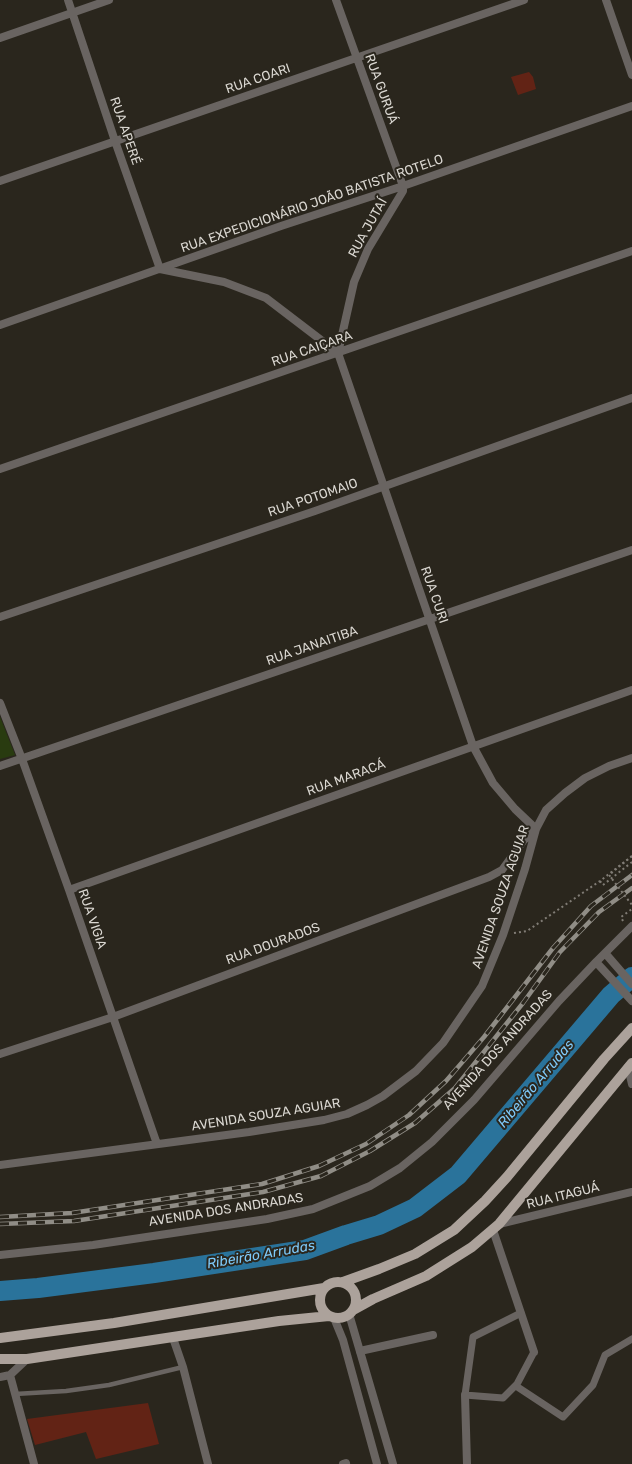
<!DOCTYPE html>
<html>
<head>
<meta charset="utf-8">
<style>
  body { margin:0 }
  canvas { display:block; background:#2a261d }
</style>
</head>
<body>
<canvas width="632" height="1464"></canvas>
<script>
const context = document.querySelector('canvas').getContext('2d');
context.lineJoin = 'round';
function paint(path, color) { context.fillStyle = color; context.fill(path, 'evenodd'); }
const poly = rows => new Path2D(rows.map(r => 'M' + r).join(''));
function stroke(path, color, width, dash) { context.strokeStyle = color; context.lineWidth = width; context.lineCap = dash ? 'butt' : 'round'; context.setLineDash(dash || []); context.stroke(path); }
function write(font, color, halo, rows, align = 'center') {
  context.font = font + ' Rubik,sans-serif'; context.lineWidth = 4; context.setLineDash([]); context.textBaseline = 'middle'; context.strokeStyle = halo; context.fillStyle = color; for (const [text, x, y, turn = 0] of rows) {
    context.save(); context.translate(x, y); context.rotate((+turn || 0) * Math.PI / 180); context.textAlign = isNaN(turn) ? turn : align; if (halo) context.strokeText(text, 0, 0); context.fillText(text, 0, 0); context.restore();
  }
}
const green = poly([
  [0,717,15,755,0,759]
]);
const river = poly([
  [0,1291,38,1288,154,1273,305,1250,346,1235,379,1225,415,1208,458,1175,611,995,632,977]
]);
const building = poly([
  [529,72,533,77,536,89,518,95,511,77],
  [148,1403,159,1444,96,1459,86,1432,35,1445,27,1419]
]);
const path = poly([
  [600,881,603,885,632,862],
  [623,921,621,917,632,909],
  [514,933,527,931,600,881,632,856]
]);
const service = poly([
  [15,1394,66,1391,109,1385,183,1367]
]);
const pedestrian = poly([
  [534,1352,516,1386,563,1417,593,1385,605,1355,632,1339],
  [517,1384,503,1398,465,1395,473,1337,521,1313]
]);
const minor = poly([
  [68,0,115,141,160,269,224,282,266,298,338,353],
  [336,0,403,186,403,191,368,249,354,282,338,353],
  [0,38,109,0],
  [0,181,524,0],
  [0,325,281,226,403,186,632,106],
  [0,469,632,251],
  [0,703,22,759,69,890,157,1144],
  [0,766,632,550],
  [69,890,632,690],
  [605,953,632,984],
  [596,962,632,1001],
  [0,1054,113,1017,489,877,502,870,524,840,536,829,515,809,493,783,473,746,338,353],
  [628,1067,632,1084],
  [0,1165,249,1132,324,1120,347,1114,367,1105,383,1096,416,1071,443,1043,482,986,503,935,525,869,536,829,546,810,565,793,585,778,609,766,632,758],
  [499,1224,632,1192],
  [493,1230,534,1352],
  [0,1255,93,1245,267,1219,313,1209,370,1186,400,1168,432,1142,474,1100,559,1001,596,962,632,926],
  [173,1338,183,1367,208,1464],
  [360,1351,433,1335],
  [10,1375,34,1464],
  [10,1375,27,1359],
  [0,1377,10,1375],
  [465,1395,467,1464],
  [343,1464,346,1463]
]);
const tertiary = poly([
  [606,0,632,75],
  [0,617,315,511,632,398],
  [349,1314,393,1464],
  [334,1318,343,1340,377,1464]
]);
const primary = poly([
  '320 1300a18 18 0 1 1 36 0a18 18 0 1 1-36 0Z',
  [343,1282,379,1269,415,1254,454,1230,485,1201,507,1177,604,1059,632,1028],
  [353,1310,373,1299,426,1276,472,1247,499,1224,632,1063],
  [0,1338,114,1323,324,1288],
  [0,1359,27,1359,279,1321,329,1316]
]);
const rail = poly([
  [0,1217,72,1213,262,1184,319,1166,366,1144,409,1115,446,1081,484,1037,553,948,591,906,632,875],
  [0,1224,74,1221,263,1192,321,1176,370,1151,415,1123,455,1088,523,1003,560,952,599,912,632,888]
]);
const pathBridge = poly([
  [632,856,609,875,632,905]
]);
const streetNames = [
  ["RUA COARI",258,79,-19],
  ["RUA GURUÁ",381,89,70],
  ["RUA APERÉ",125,131,71],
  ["RUA EXPEDICIONÁRIO JOÃO BATISTA ROTELO",312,204,-19],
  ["RUA JUTAÍ",368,228,-61],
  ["RUA CAIÇARA",312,349,-19],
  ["RUA POTOMAIO",313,498,-19],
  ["RUA CURI",434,595,71],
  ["RUA JANAITIBA",312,646,-19],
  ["RUA MARACÁ",346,778,-20],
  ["AVENIDA SOUZA AGUIAR",501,897,-71],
  ["RUA VIGIA",92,919,71],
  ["RUA DOURADOS",273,944,-20],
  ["AVENIDA DOS ANDRADAS",498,1050,-48],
  ["AVENIDA SOUZA AGUIAR",266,1115,-9],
  ["RUA ITAGUÁ",563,1196,-14],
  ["AVENIDA DOS ANDRADAS",226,1210,-9]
];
const waterNames = [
  ["Ribeirão Arrudas",536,1084,-50],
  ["Ribeirão Arrudas",261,1255,-10]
];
paint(green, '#293b10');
stroke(river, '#2a739b', 20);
paint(building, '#622315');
stroke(path, '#807c75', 2, [2, 3]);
stroke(service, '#696461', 4.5);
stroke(pedestrian, '#696461', 7);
stroke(minor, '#696461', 8);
stroke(tertiary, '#696461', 8);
stroke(primary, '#aca29b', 10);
stroke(rail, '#908d86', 4.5);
stroke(rail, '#2a261d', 3, [9]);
stroke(pathBridge, '#807c75', 2, [2, 3]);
write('13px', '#dad7d1', '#2a261d', streetNames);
write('italic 14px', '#7ec9f8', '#2a261d', waterNames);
</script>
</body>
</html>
